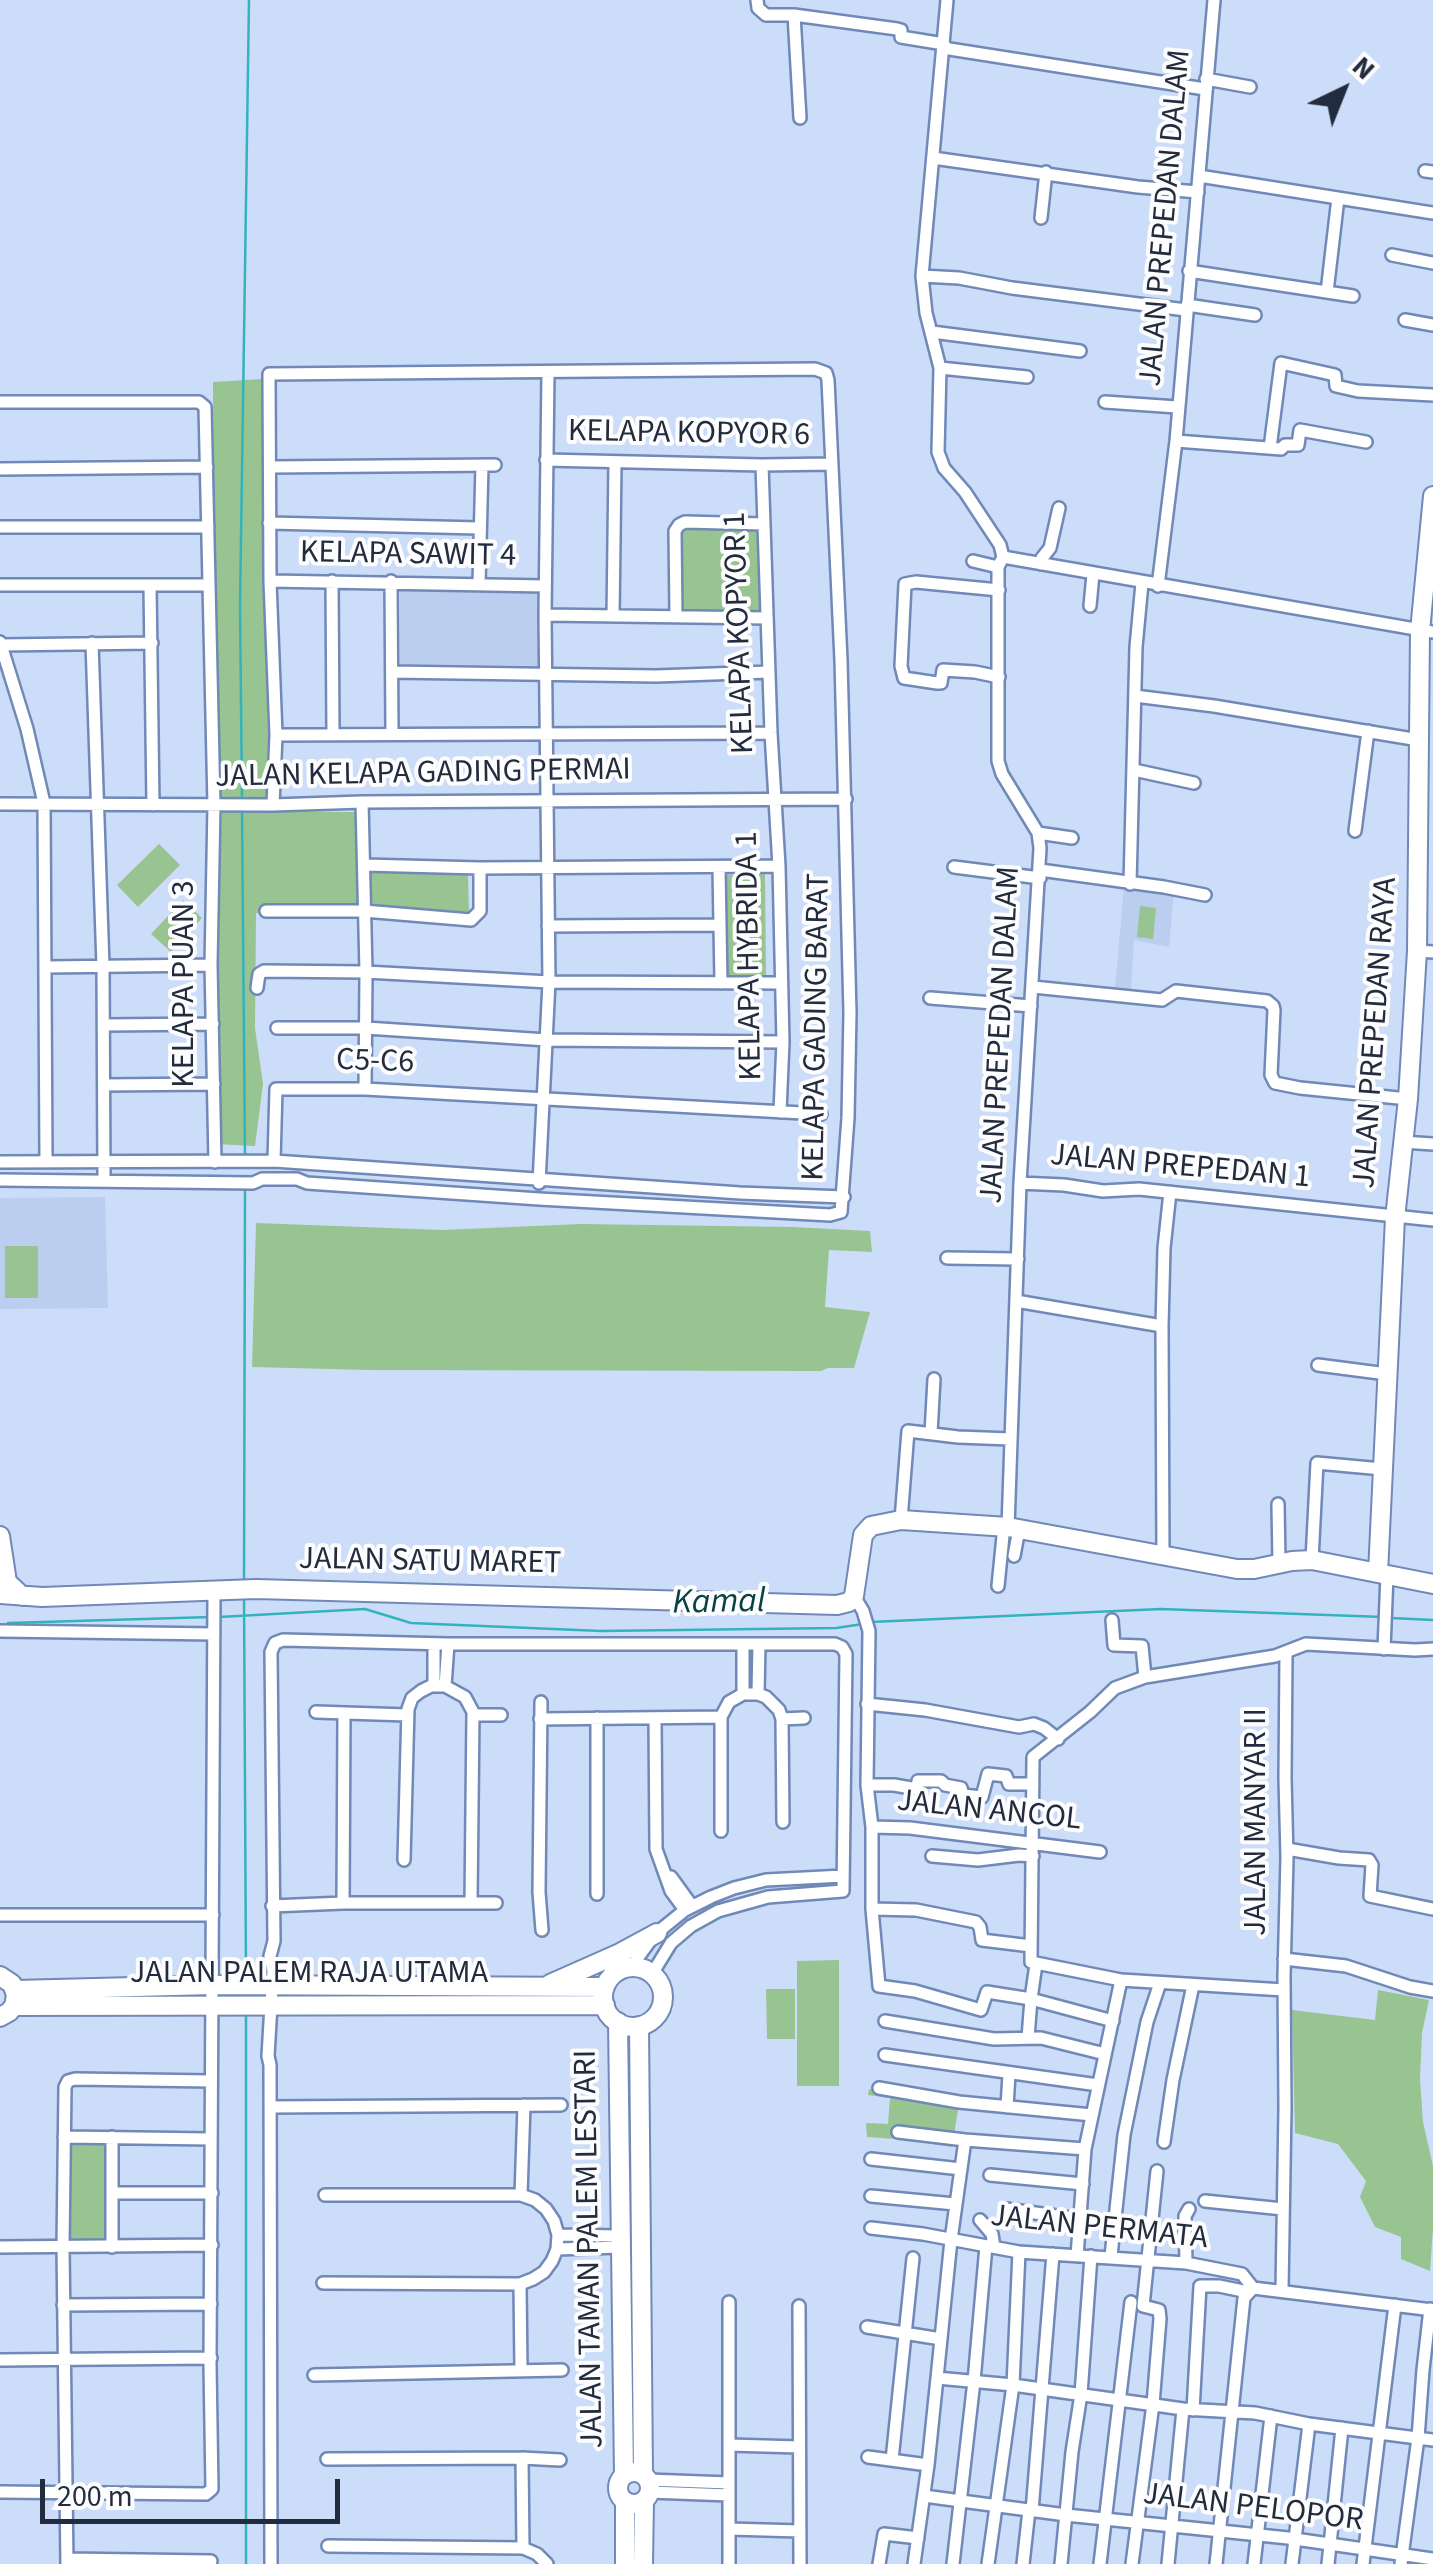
<!DOCTYPE html>
<html>
<head>
<meta charset="utf-8">
<style>
  body { margin:0 }
  #map { position:relative; width:1433px; height:2564px; overflow:hidden; background:#ccddfa; font-family:"Source Sans 3",sans-serif }
  canvas { display:block }
  .north { position:absolute; left:1293px; top:40px; width:100px; height:100px; -webkit-text-stroke:8px #fdfdfd; paint-order:stroke; rotate:43deg; font-size:28px; font-weight:700; line-height:40px; text-align:center; color:#222c3e }
  .north::after { content:''; display:block; margin:auto; width:35px; height:45px; background:#222c3e; clip-path:polygon(50% 0,100% 100%,50% 72%,0 100%) }
  .scale { position:absolute; left:40px; top:2479px; width:300px; height:45px; box-sizing:border-box; border:5px solid #222c3e; border-top:0; padding-left:12px; font-size:30px; line-height:35px; white-space:nowrap; color:#222c3e; -webkit-text-stroke:8px #fdfdfd; paint-order:stroke }
</style>
</head>
<body>
<div id="map">
<canvas width="1433" height="2564"></canvas>
<div class="north">N</div>
<div class="scale">200 m</div>
</div>
<script>
const ctx = document.querySelector('canvas').getContext('2d');
ctx.lineJoin = 'round';
function fill(path, color) { ctx.fillStyle = color; ctx.fill(path, 'evenodd'); }
const toPath = rows => new Path2D(rows.map(r => 'M' + r).join(''));
function stroke(path, color, width, dash) { ctx.strokeStyle = color; ctx.lineWidth = width; ctx.lineCap = dash ? 'butt' : 'round'; ctx.setLineDash(dash || []); ctx.stroke(path); }
function label(font, color, halo, rows, align = 'center') {
  ctx.font = font + ' "Source Sans 3",sans-serif'; ctx.lineWidth = 8; ctx.setLineDash([]); ctx.textBaseline = 'middle'; ctx.strokeStyle = halo; ctx.fillStyle = color; for (const [text, x, y, turn = 0] of rows) {
    ctx.save(); ctx.translate(x, y); ctx.rotate((+turn || 0) * Math.PI / 180); ctx.textAlign = isNaN(turn) ? turn : align; if (halo) ctx.strokeText(text, 0, 0); ctx.fillText(text, 0, 0); ctx.restore();
  }
}
fill(toPath([
  [400,587,541,588,541,666,400,664],
  [1124,886,1174,891,1169,947,1134,940,1131,990,1115,989],
  [105,1197,108,1308,0,1309,0,1198]
]), '#bcceef');
fill(toPath([
  [262,379,268,740,266,798,221,797,214,585,213,382],
  [680,529,758,530,760,612,681,612],
  [222,811,356,812,361,913,256,913,255,1028,263,1084,255,1146,214,1144,213,1026],
  [159,844,180,865,138,907,117,885],
  [370,871,468,875,469,915,373,914],
  [765,874,766,986,726,988,723,875],
  [183,900,202,918,171,952,151,934],
  [1140,906,1156,908,1153,939,1137,937],
  [256,1223,442,1230,581,1224,793,1227,870,1231,872,1252,829,1250,825,1307,870,1312,854,1368,828,1368,821,1371,368,1370,252,1367],
  [5,1246,38,1246,38,1298,5,1298],
  [839,1960,839,2086,797,2086,797,1961],
  [766,1989,795,1989,795,2039,767,2039],
  [1378,1990,1429,2000,1422,2033,1420,2079,1423,2122,1433,2166,1433,2228,1430,2271,1401,2259,1401,2237,1375,2227,1360,2197,1366,2181,1338,2144,1295,2133,1292,2010,1375,2020],
  [869,2089,959,2104,952,2147,909,2140,867,2137,866,2123,888,2124,890,2098,868,2095],
  [104,2142,106,2243,69,2242,68,2143]
]), '#97c491');
stroke(toPath([
  [242,798,240,606,249,0],
  [242,811,245,1158],
  [244,1583,245,1186],
  [244,1596,246,1978],
  [219,1617,365,1609,411,1623,601,1631,836,1628,863,1624],
  [1391,1618,1433,1620],
  [871,1622,1161,1609,1383,1617],
  [8,1623,211,1617],
  [246,2011,246,2564]
]), '#35b3bc', 2.5);
const street = toPath([
  [757,0,758,8,766,15,794,15,897,29,901,30,901,37,944,44],
  [947,0,922,276,926,313,940,368,938,452,944,468,965,492,1000,545,1003,557,998,567,998,761,1002,774,1038,833,1040,848,1020,1183,1008,1527],
  [794,15,800,118],
  [943,48,1205,89],
  [1206,79,1250,87],
  [933,158,1138,187,1198,192],
  [1425,171,1433,172],
  [1199,176,1433,213],
  [1041,218,1046,172],
  [1392,255,1433,263],
  [1189,271,1353,296],
  [922,276,959,278,1012,288,1186,310],
  [1327,292,1338,198],
  [1187,305,1255,315],
  [1405,320,1433,325],
  [932,332,1080,351],
  [940,368,1027,377],
  [0,402,199,402,205,407,214,805,211,965,215,1162],
  [1105,402,1177,407],
  [1176,441,1281,449,1285,445,1298,445,1300,430,1366,442],
  [1270,448,1281,363,1335,375,1336,386,1358,391,1433,395],
  [546,460,762,465,831,464],
  [762,465,771,733,779,866,783,1042,780,1112],
  [270,467,495,465],
  [0,469,207,467],
  [269,523,479,528],
  [0,527,208,527],
  [1003,557,1433,632],
  [973,561,998,567],
  [1041,564,1042,558,1050,548,1059,508],
  [270,581,545,586],
  [332,581,333,735],
  [391,581,392,734],
  [479,584,482,465],
  [0,585,209,585],
  [150,585,153,805],
  [1158,586,1176,441,1214,0],
  [999,590,916,582,905,584,901,666,904,678,937,683,941,683,943,670,975,672,999,677],
  [1090,606,1093,574],
  [545,615,767,618],
  [613,616,615,463],
  [676,616,675,531,679,525,685,522,764,524],
  [0,642,27,729,44,803,46,1162],
  [92,643,103,966,104,1181],
  [1,645,152,643],
  [392,672,656,676,769,672],
  [1135,696,1214,706,1419,740],
  [276,735,771,733],
  [1134,770,1194,783],
  [362,802,366,972,365,1089],
  [0,804,273,805,362,802,846,799],
  [1355,831,1368,731],
  [1038,833,1072,838],
  [364,865,480,868,779,866],
  [954,867,1040,878],
  [719,868,721,983],
  [1040,870,1164,887,1205,895],
  [1130,884,1136,647,1142,583],
  [266,911,364,911,471,920,480,911,480,868],
  [548,926,720,925],
  [1417,951,1433,952],
  [46,967,211,965],
  [1033,987,1162,1000,1176,991,1267,1001,1273,1006,1274,1010,1271,1075,1275,1083,1300,1088,1408,1099],
  [257,988,259,974,264,971,366,972,549,982,781,983],
  [930,998,1031,1006],
  [104,1025,213,1024],
  [277,1028,366,1028,547,1040,783,1042],
  [104,1085,214,1084],
  [1402,1142,1433,1144],
  [274,1161,276,1089,365,1089,821,1114],
  [0,1162,274,1161,740,1193,844,1197],
  [0,1180,253,1183,262,1179,297,1179,307,1183,539,1199,830,1215,841,1212,848,1118,850,1013,841,660,828,380,826,373,815,369,269,374,270,581,276,735,273,805],
  [539,1183,549,982,545,615,548,373],
  [1020,1183,1064,1185,1103,1191,1139,1189,1433,1220],
  [947,1258,1018,1259],
  [1016,1301,1162,1326],
  [1318,1365,1387,1374],
  [931,1433,934,1379],
  [1278,1504,1279,1562],
  [901,1520,908,1431,958,1437,1010,1439],
  [1014,1556,1019,1529],
  [1163,1556,1162,1326,1164,1248,1170,1192],
  [1312,1560,1317,1463,1382,1469],
  [998,1586,1004,1526],
  [854,1596,863,1611,869,1631,867,1785,872,1827,872,1909,879,1986,915,1991,981,2010,987,1992,1031,1999,1028,2038],
  [1112,1620,1114,1645,1142,1646,1145,1677],
  [0,1631,214,1634],
  [1384,1649,1387,1575],
  [434,1686,434,1644],
  [445,1686,448,1644],
  [743,1694,743,1644],
  [758,1694,759,1644],
  [541,1702,539,1892,542,1930],
  [867,1704,925,1710,1019,1727,1034,1724,1044,1728,1058,1739],
  [316,1712,407,1715],
  [473,1715,501,1715],
  [655,1718,656,1849,671,1891,685,1910],
  [540,1719,721,1717],
  [782,1719,804,1718],
  [867,1785,894,1785,917,1789,918,1781,941,1781,945,1785,961,1788,963,1795,982,1797,988,1774,1006,1776,1009,1784,1033,1784],
  [872,1827,910,1828,1100,1852],
  [721,1831,721,1717,729,1702,743,1694,758,1694,766,1697,779,1710,782,1719,783,1822],
  [1287,1849,1339,1858,1369,1860,1372,1865,1370,1896,1433,1909],
  [932,1856,978,1860,1019,1855,1033,1856],
  [404,1860,408,1709,412,1698,421,1691,431,1686,445,1686,465,1697,473,1712,471,1903],
  [671,1877,692,1906],
  [597,1894,597,1718],
  [343,1903,344,1713],
  [272,1906,343,1903,496,1903],
  [872,1909,916,1910,976,1922,980,1927,982,1940,1031,1946],
  [0,1915,213,1915],
  [1284,1959,1346,1966,1410,1987,1433,1991],
  [1036,1964,1031,1999,1113,2021],
  [631,1967,650,1941,664,1927,685,1910,711,1897,734,1888,766,1880,843,1876],
  [1284,1990,1121,1980,1031,1962,1033,1757,1090,1712,1115,1688,1145,1677,1275,1656,1306,1644,1415,1650,1433,1649],
  [885,2021,994,2039,1041,2038,1105,2054],
  [885,2055,1098,2085],
  [879,2088,959,2102,1092,2115],
  [270,2107,561,2105],
  [1007,2107,1009,2074],
  [898,2132,965,2140],
  [64,2137,211,2139],
  [1164,2142,1173,2080,1193,1985],
  [871,2159,961,2169],
  [990,2175,1083,2184],
  [112,2193,212,2193],
  [521,2195,524,2105],
  [871,2196,955,2204],
  [1205,2201,1283,2209],
  [1006,2209,1079,2219],
  [980,2220,992,2234,994,2247],
  [871,2228,923,2234,1019,2252,1186,2263,1242,2274,1253,2288,1433,2310],
  [558,2235,621,2236],
  [0,2247,212,2245],
  [112,2247,112,2137],
  [557,2249,621,2247],
  [1077,2256,1085,2149,1121,1980],
  [1111,2256,1124,2135,1147,2022,1160,1983],
  [1186,2263,1185,2216,1189,2209],
  [323,2283,520,2284,533,2279,544,2272,552,2261,557,2249,558,2235,554,2221,546,2209,535,2200,521,2195,325,2195],
  [520,2284,521,2371],
  [1282,2290,1285,2108,1284,1976,1287,1858,1285,1778,1286,1653],
  [729,2302,729,2564],
  [63,2305,211,2304],
  [799,2306,800,2564],
  [867,2327,941,2339],
  [0,2360,211,2358],
  [314,2375,562,2370],
  [937,2378,951,2240,965,2140,1085,2149],
  [1193,2410,1200,2286,1219,2286,1248,2292],
  [729,2445,799,2447],
  [868,2457,928,2465],
  [522,2458,523,2548],
  [327,2459,522,2458,560,2460],
  [892,2460,913,2258],
  [648,2480,729,2483],
  [0,2492,206,2494,212,2489,210,2364,214,1591],
  [650,2492,729,2495],
  [924,2496,1066,2515,1288,2538,1433,2559],
  [1032,2511,1053,2254],
  [729,2529,800,2531],
  [328,2546,523,2548,537,2554,547,2564],
  [67,2559,211,2561],
  [67,2564,63,2247,65,2087,68,2081,75,2079,211,2081],
  [271,2564,270,2065,268,2056,273,1971,270,1956,274,1941,271,1652,275,1643,283,1640,448,1644,835,1644,842,1647,846,1654,843,1891,768,1897,718,1911,691,1926,671,1943,652,1974],
  [879,2564,884,2534,918,2538],
  [914,2564,928,2465,937,2378,1013,2385,1183,2409,1255,2413,1309,2424,1433,2440],
  [953,2564,974,2381,986,2246],
  [988,2564,1013,2385,1019,2252],
  [1023,2564,1029,2510],
  [1061,2564,1072,2452,1081,2394,1091,2256],
  [1100,2564,1131,2302],
  [1132,2564,1153,2404,1160,2319,1159,2310,1143,2306,1157,2171],
  [1168,2564,1183,2409],
  [1216,2564,1244,2298,1253,2288],
  [1254,2564,1271,2416],
  [1292,2564,1309,2424],
  [1328,2564,1342,2428],
  [1363,2564,1395,2305],
  [1401,2564,1418,2438,1423,2370,1430,2309]
]);
const secondary = toPath([
  [0,1536,7,1582,22,1596],
  [1378,1573,1395,1218,1408,1099,1417,951,1420,631,1433,496],
  [0,1594,42,1597,256,1589,837,1605,849,1602,854,1596,863,1535,871,1526,901,1520,1008,1527,1237,1569,1254,1569,1292,1561,1312,1560,1433,1584],
  '603 1997a30 30 0 1 1 60 0a30 30 0 1 1-60 0Z',
  [0,1976,12,1984,16,1995,14,2006,9,2012,0,2017],
  [550,1984,620,1953,657,1933],
  [15,1990,213,1985,605,1987],
  [14,2006,605,2005],
  [618,2022,624,2475],
  [639,2026,643,2474],
  '618 2488a16 16 0 1 1 32 0a16 16 0 1 1-32 0Z',
  [625,2564,625,2501],
  [643,2564,644,2501]
]);
stroke(street, '#7089b6', 16);
stroke(secondary, '#7089b6', 22);
stroke(street, '#fff', 11);
stroke(secondary, '#fff', 18);
label('32px', '#222c3e', '#fdfdfd', [
  ["JALAN PREPEDAN DALAM",1167,218,-85],
  ["KELAPA KOPYOR 6",689,435,1],
  ["KELAPA SAWIT 4",408,556,1],
  ["KELAPA KOPYOR 1",741,633,-92],
  ["JALAN KELAPA GADING PERMAI",423,775,-1],
  ["KELAPA HYBRIDA 1",751,956,-91],
  ["KELAPA PUAN 3",186,984,-90],
  ["KELAPA GADING BARAT",818,1027,-89],
  ["JALAN PREPEDAN RAYA",1377,1033,-86],
  ["JALAN PREPEDAN DALAM",1002,1035,-87],
  ["C5-C6",375,1063,2],
  ["JALAN PREPEDAN 1",1180,1168,5],
  ["JALAN SATU MARET",430,1563,1],
  ["JALAN ANCOL",989,1812,6],
  ["JALAN MANYAR II",1258,1822,-90],
  ["JALAN PALEM RAJA UTAMA",309,1975],
  ["JALAN PERMATA",1099,2229,6],
  ["JALAN TAMAN PALEM LESTARI",591,2249,-91],
  ["JALAN PELOPOR",1253,2509,7]
]);
label('italic 35px', '#094246', '#fdfdfd', [
  ["Kamal",719,1604,-1]
]);
</script>
</body>
</html>
